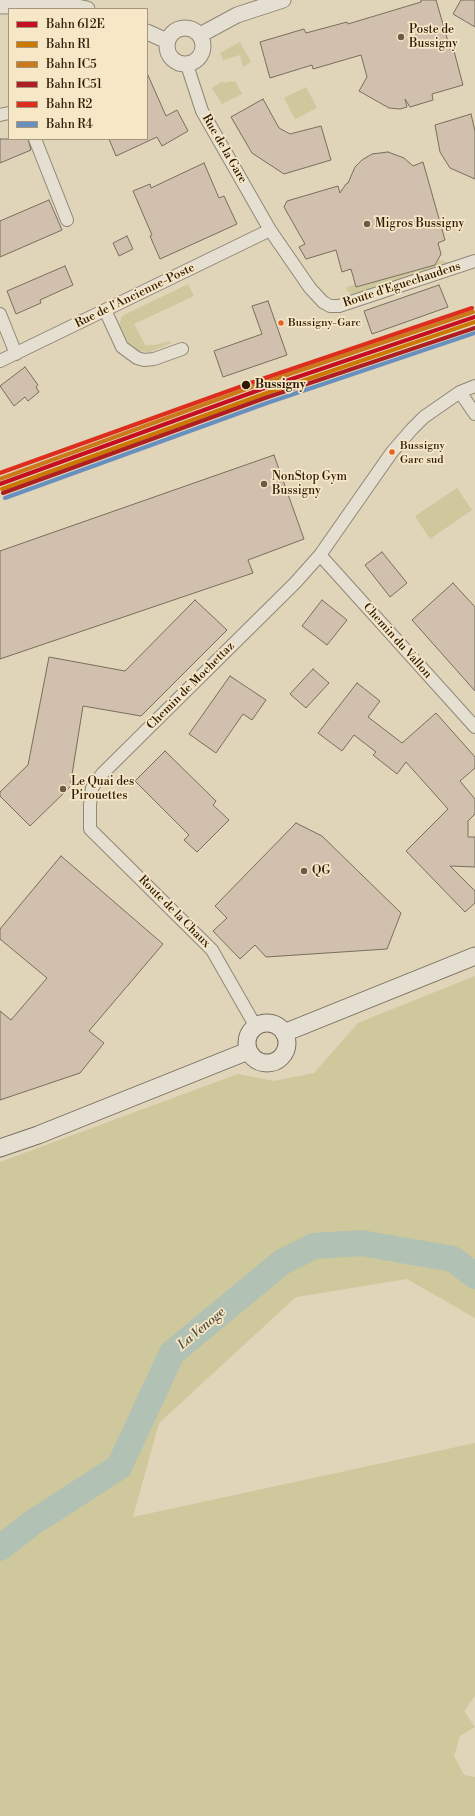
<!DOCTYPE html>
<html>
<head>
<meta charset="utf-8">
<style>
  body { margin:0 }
  #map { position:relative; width:475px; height:1816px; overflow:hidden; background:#e0d4b9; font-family:"Libre Bodoni",serif }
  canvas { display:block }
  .legend { position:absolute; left:8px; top:8px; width:140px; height:132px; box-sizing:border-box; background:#f6e7c6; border:1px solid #a6957a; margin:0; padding:5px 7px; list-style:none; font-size:12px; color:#2e1a07 }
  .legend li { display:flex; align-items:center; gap:8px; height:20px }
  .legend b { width:20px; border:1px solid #a6957a }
</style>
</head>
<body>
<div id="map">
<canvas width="475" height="1816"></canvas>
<ul class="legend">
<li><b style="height:5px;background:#c50e1f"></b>Bahn 612E</li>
<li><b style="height:5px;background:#cc7901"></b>Bahn R1</li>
<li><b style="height:5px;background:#cb7a1b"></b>Bahn IC5</li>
<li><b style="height:5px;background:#ad1f23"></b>Bahn IC51</li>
<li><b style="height:5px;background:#dd2e1d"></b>Bahn R2</li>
<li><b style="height:5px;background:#6790bf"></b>Bahn R4</li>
</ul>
</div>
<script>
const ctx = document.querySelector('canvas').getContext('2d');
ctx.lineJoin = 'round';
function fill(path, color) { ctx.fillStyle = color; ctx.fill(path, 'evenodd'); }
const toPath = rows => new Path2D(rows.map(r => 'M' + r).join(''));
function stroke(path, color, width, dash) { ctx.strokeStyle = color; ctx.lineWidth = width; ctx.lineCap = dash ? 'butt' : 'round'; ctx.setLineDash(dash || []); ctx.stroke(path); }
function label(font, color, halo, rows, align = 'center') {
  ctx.font = font + ' "Libre Bodoni",serif'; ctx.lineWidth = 3.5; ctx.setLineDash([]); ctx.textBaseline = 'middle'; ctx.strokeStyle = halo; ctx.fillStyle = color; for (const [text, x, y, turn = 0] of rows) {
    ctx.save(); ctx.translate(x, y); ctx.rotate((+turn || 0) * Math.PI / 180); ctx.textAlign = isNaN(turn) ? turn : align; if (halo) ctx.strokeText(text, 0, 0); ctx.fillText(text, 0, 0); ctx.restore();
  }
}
fill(toPath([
  [240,42,251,62,243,67,240,55,223,60,220,53],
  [223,81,224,83,235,81,242,94,222,104,212,88],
  [306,87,317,108,295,119,284,98],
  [439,260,449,263,357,294,352,295,347,291,346,287,355,285,358,287,435,265],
  [188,284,194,296,134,324,145,345,154,345,170,341,171,343,150,352,137,351,130,346,119,325,122,316],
  [457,488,472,510,430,539,415,516],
  [475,976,475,1318,407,1279,296,1297,159,1423,133,1517,475,1443,475,1696,464,1711,475,1727,460,1736,454,1756,464,1775,475,1777,475,1816,0,1816,0,1162,238,1074,274,1081,314,1073,358,1023]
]), '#cec89c');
stroke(toPath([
  [0,1548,32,1523,119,1467,172,1353,282,1262,314,1246,361,1243,453,1259,475,1276]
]), '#b1c1b3', 26);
const building = toPath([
  [421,0,436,0,451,52,454,51,463,85,432,94,433,100,410,107,405,99,407,107,400,109,389,108,359,91,367,77,361,55,313,69,312,65,270,78,260,42,304,29,306,33,347,22,348,24,421,2,421,0],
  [461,0,475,0,475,27,453,14,461,0],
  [147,73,166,116,177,110,188,131,162,146,157,137,116,156,109,139,147,139,147,73],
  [263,99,279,128,290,134,321,126,331,160,284,174,252,153,231,117,263,99],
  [471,114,475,131,475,179,450,168,440,152,435,125,471,114],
  [0,139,28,139,31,150,0,163,0,139],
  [388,152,404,158,413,166,423,162,445,240,438,243,441,254,435,265,356,287,351,269,342,272,336,250,306,259,299,247,305,244,284,207,287,201,338,186,340,193,346,184,348,183,355,167,362,160,372,154,388,152],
  [204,163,219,198,224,196,237,224,160,259,150,236,152,235,133,191,150,184,151,188,204,163],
  [49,200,62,230,0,257,0,221,49,200],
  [127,236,133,249,119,256,113,243,127,236],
  [65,266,73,285,40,300,41,303,16,314,7,291,65,266],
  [439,285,448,307,372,334,364,311,439,285],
  [268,301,287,355,223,377,214,351,262,334,252,306,268,301],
  [25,367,38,385,36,387,39,392,28,401,25,397,14,406,0,386,25,367],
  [274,455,304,539,248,560,253,573,0,659,0,551,274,455],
  [382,552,407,583,390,597,365,565,382,552],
  [453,583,475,607,475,691,412,620,453,583],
  [195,600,227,630,141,716,83,706,70,787,30,826,0,796,0,792,28,765,49,657,125,671,195,600],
  [322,600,347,620,327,645,302,626,322,600],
  [313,669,329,683,306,708,290,694,313,669],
  [230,676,266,700,252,720,243,714,216,753,189,734,230,676],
  [357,683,380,701,368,717,402,743,436,713,475,757,475,768,460,781,475,799,475,814,468,821,468,837,475,837,475,867,450,866,475,891,475,903,465,912,406,851,448,809,406,762,397,774,373,755,376,752,354,735,342,751,318,733,357,683],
  [165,751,216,801,213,805,229,820,197,852,184,840,189,835,135,781,165,751],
  [296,823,322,836,401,913,387,949,266,957,255,945,240,959,213,931,227,918,215,906,296,823],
  [61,856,163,944,89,1031,104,1043,80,1073,0,1100,0,1011,11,1020,47,978,0,939,0,929,61,856]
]);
fill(building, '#d1c0ae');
stroke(building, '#776e5e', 1);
const minor = toPath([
  [187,65,202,111,270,230,310,288,323,302,330,306,339,306,475,261],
  [0,115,9,113],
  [35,139,67,220],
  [105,310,122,347,137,358,144,360,154,359,182,349],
  [0,314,16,354],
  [0,361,270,230],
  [460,392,475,414],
  [320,555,475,727],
  [256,1027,212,950,90,829,90,805,92,788,102,774,295,583,320,555,392,452,412,429,424,417,460,392,475,386]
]);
const tertiary = toPath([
  [0,6,49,5,77,7,87,9],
  '167 46a18 18 0 1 1 36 0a18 18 0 1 1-36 0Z',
  [147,32,167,41],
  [200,35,237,15,283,0]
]);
const secondary = toPath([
  '247 1043a20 20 0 1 1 40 0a20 20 0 1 1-40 0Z',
  [284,1033,475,956],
  [0,1148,38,1135,248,1051]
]);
stroke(minor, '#908776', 14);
stroke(tertiary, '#908776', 17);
stroke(secondary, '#776e5e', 19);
stroke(minor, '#e5dfd2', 12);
stroke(tertiary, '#e5dfd2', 15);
stroke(secondary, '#e5dfd2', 17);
stroke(toPath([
  [0,484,262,389,475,317]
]), '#c50e1f', 4);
stroke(toPath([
  [2,489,264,394,475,322]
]), '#cc7901', 4);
stroke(toPath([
  [0,479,260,384,473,312]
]), '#cb7a1b', 4);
stroke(toPath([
  [3,493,265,398,475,328]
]), '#ad1f23', 4);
stroke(toPath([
  [0,473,259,380,472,308]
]), '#dd2e1d', 4);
stroke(toPath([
  [5,498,267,403,475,333]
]), '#6790bf', 4);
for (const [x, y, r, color] of [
  [401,37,4,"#6c5b45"],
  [367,224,4,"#6c5b45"],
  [281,323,3.5,"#e86121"],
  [246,385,5,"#2e1a07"],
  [392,452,3.5,"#e86121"],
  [264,484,4,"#6c5b45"],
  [63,789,4,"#6c5b45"],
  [304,871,4,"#6c5b45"]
]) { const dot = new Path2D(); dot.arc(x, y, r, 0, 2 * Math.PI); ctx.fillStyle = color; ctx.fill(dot); stroke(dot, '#f6e7c6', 1.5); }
label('11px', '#2e1a07', '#f6e7c6', [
  ["Bussigny-Gare",288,323],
  ["Bussigny",400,446],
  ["Gare sud",400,460]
], 'left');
label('12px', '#2e1a07', '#f6e7c6', [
  ["Poste de",409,30],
  ["Bussigny",409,44],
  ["Migros Bussigny",375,224],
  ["NonStop Gym",272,477],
  ["Bussigny",272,491],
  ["Le Quai des",71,782],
  ["Pirouettes",71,796],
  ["QG",312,871]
], 'left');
label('12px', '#2e1a07', '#f6e7c6', [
  ["Rue de la Gare",224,149,60],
  ["Route d'Eguechaudens",402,285,-18],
  ["Rue de l'Ancienne-Poste",135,296,-26],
  ["Chemin du Vallon",397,641,48],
  ["Chemin de Mochettaz",191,686,-45],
  ["Route de la Chaux",174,912,45]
]);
label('bold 12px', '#2e1a07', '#f6e7c6', [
  ["Bussigny",255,385]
], 'left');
label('italic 13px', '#4f4a3a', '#f6e7c6', [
  ["La Venoge",202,1329,-40]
]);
</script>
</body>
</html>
